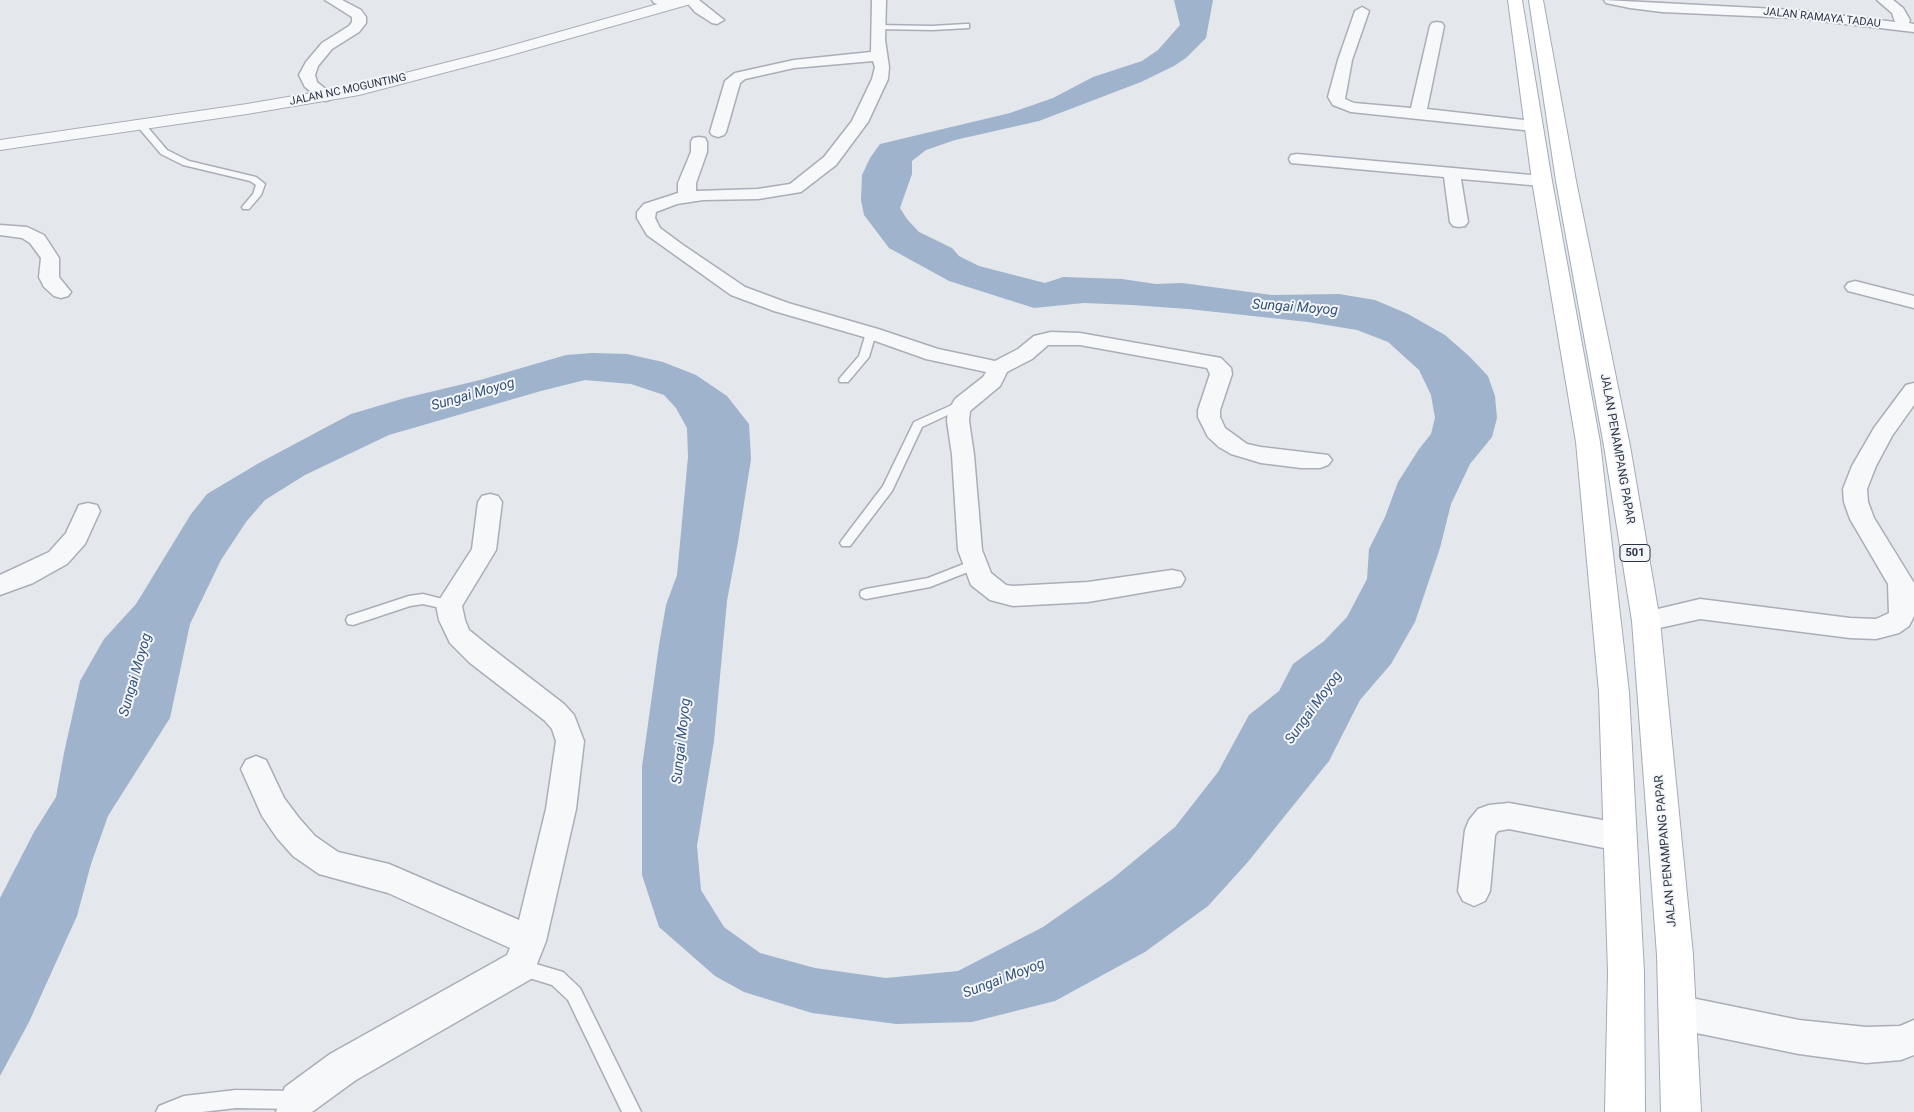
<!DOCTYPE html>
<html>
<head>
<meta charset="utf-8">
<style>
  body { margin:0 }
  canvas { display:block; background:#e4e7ec }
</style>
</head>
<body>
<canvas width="1914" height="1112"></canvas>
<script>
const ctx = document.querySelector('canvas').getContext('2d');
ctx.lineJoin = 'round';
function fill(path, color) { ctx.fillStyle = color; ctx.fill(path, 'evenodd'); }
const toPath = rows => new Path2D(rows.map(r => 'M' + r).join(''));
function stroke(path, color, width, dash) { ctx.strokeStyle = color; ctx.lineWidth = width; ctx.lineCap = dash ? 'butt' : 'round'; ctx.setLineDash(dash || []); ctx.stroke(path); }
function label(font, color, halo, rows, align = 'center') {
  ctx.font = font + ' Roboto,sans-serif'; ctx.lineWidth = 4; ctx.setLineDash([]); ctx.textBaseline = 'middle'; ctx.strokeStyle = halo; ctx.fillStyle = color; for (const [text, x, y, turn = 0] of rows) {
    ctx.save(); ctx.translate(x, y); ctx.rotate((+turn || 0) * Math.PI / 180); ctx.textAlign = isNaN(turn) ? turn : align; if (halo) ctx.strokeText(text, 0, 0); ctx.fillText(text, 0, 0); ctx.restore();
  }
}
fill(toPath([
  [1174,0,1213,0,1206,38,1186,58,1174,66,1141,82,1039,121,955,140,926,150,912,161,912,174,900,208,907,219,919,232,952,248,959,256,979,266,1045,283,1063,277,1122,279,1156,284,1182,283,1272,295,1339,294,1375,300,1408,314,1445,335,1470,357,1488,376,1495,396,1497,418,1492,437,1470,464,1451,504,1440,548,1415,622,1391,664,1360,700,1329,761,1247,863,1208,906,1145,952,1055,1001,972,1022,896,1024,812,1013,744,992,715,976,659,927,642,875,642,767,659,645,666,605,677,575,688,457,687,428,676,408,664,395,631,384,585,380,541,391,389,435,305,475,265,500,246,522,221,560,190,624,170,718,108,816,91,864,77,916,29,1022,0,1076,0,898,34,832,56,797,64,753,80,681,104,639,136,604,191,514,207,494,259,463,351,414,405,398,480,380,566,355,592,353,627,354,663,362,696,375,727,396,749,424,751,459,738,542,727,601,714,741,697,846,701,890,724,927,760,953,815,968,886,978,958,971,1043,927,1112,879,1175,827,1218,772,1249,715,1279,691,1293,664,1324,641,1347,617,1367,579,1369,549,1385,517,1398,482,1419,449,1431,434,1435,418,1431,395,1419,370,1388,342,1357,330,1308,322,1188,309,1132,305,1084,303,1034,308,949,281,889,248,864,215,861,200,862,175,870,158,880,144,1010,113,1053,98,1093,77,1142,61,1158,50,1180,25]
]), '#9fb4cc');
const service = toPath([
  [966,24,969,24,969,28,932,30,878,29,874,27,878,25,932,26,966,24],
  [138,123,144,123,167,150,189,161,256,177,265,184,261,195,249,209,243,209,242,207,253,194,256,185,250,181,183,165,161,154,138,127,138,123],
  [871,330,876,333,869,357,848,382,840,382,839,380,840,378,859,356,866,333,871,330],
  [963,400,968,404,967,406,922,427,892,491,850,546,842,546,840,543,842,540,883,486,914,422,963,400],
  [974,560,978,562,980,565,978,568,930,587,866,599,861,597,860,594,861,591,866,589,928,578,974,560],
  [423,594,454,602,456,605,454,608,449,610,423,604,410,606,353,625,348,624,346,620,348,616,409,596,423,594],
  [519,959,563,972,580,988,641,1112,622,1112,568,1000,552,985,513,973,511,967,513,961,519,959],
  [236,1090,296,1091,302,1094,305,1100,302,1106,296,1109,236,1108,202,1112,156,1112,159,1106,184,1096,236,1090]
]);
const minor = toPath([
  [325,0,342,0,361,10,366,17,366,23,359,32,332,49,318,66,315,75,317,82,334,96,332,99,326,101,320,99,305,87,299,75,306,62,322,43,349,26,352,22,352,17,325,0],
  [652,0,673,0,679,4,672,8,654,3,652,0],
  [685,0,699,0,724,20,717,24,712,23,695,12,685,0],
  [872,0,886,0,885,40,889,67,888,79,868,122,836,165,801,192,758,199,703,200,677,204,656,212,655,218,660,228,683,245,745,287,788,303,878,329,938,349,995,361,1018,349,1034,336,1051,332,1080,333,1221,358,1231,368,1232,374,1220,410,1220,417,1225,428,1247,444,1261,447,1328,455,1332,460,1328,465,1320,468,1301,468,1261,463,1231,454,1219,447,1208,437,1198,417,1198,410,1210,374,1207,368,1080,345,1048,345,1032,359,1007,372,1000,386,970,411,969,421,974,455,982,550,991,573,1006,585,1013,586,1088,582,1172,570,1181,572,1185,579,1181,586,1088,602,1013,606,990,600,971,585,958,550,952,455,947,421,948,411,955,399,983,377,986,372,926,359,864,337,774,311,731,295,647,235,637,218,637,212,644,204,678,193,678,183,691,152,691,142,693,138,699,137,705,138,707,142,707,152,696,183,696,191,758,189,790,184,824,157,852,121,872,79,875,67,873,61,794,68,745,79,740,83,726,132,724,135,718,137,712,135,710,132,725,81,735,73,794,60,871,52,872,0],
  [1604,0,1795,10,1895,22,1892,13,1877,0,1893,0,1903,8,1910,20,1909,23,1914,24,1914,32,1795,18,1662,12,1630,8,1606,3,1604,0],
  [1362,7,1369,11,1352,60,1345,99,1354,103,1411,108,1430,26,1432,23,1437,22,1442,23,1444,26,1427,109,1533,121,1539,123,1541,126,1539,129,1533,131,1351,112,1333,105,1328,97,1338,60,1355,11,1362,7],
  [1297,154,1542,176,1548,177,1551,181,1548,185,1542,186,1461,179,1468,222,1465,226,1459,227,1453,226,1450,222,1444,177,1291,163,1289,159,1291,155,1297,154],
  [0,225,27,227,44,235,59,258,59,277,71,292,68,296,61,298,54,296,44,287,39,277,41,258,30,243,22,238,0,235,0,225],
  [1855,281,1914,296,1914,308,1848,291,1845,287,1848,283,1855,281],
  [1914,383,1914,405,1892,436,1876,466,1867,489,1868,502,1874,518,1914,583,1914,616,1909,626,1899,633,1876,639,1850,638,1700,619,1646,631,1637,628,1633,621,1637,614,1700,599,1850,618,1876,619,1889,613,1888,584,1850,519,1844,502,1843,489,1852,466,1874,428,1906,385,1914,383],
  [490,494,498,496,502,502,496,550,462,606,465,620,469,630,490,647,564,704,574,715,584,741,576,809,546,941,531,979,356,1080,312,1112,276,1112,285,1087,330,1054,507,955,510,948,388,893,319,874,293,856,277,838,262,816,241,769,246,760,256,756,266,760,284,798,299,818,315,836,338,852,389,864,519,920,546,809,556,741,552,729,544,720,470,663,450,643,439,620,436,605,472,549,478,502,482,496,490,494],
  [88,503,97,505,100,511,85,544,67,564,33,583,0,595,0,575,49,552,66,533,79,505,88,503],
  [1509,803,1619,823,1630,827,1634,837,1630,847,1619,851,1509,829,1498,831,1495,835,1490,891,1485,901,1474,906,1463,901,1458,891,1465,830,1469,820,1478,809,1489,805,1509,803],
  [1677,995,1799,1020,1866,1027,1900,1026,1914,1020,1914,1055,1901,1060,1866,1063,1799,1054,1677,1029,1665,1024,1660,1012,1665,1000,1677,995]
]);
const tertiary = toPath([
  [672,0,696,0,694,3,504,57,359,95,247,114,0,150,0,140,247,104,358,85,492,51,672,0]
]);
const primary = toPath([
  [1508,0,1522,0,1552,181,1600,442,1629,692,1644,972,1645,1112,1605,1112,1608,972,1599,692,1576,442,1532,181,1508,0],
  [1529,0,1543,0,1576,181,1630,446,1660,621,1693,955,1701,1112,1661,1112,1657,955,1632,621,1604,446,1556,181,1529,0]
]);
stroke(service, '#a9aeb7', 3);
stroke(minor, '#a9aeb7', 3);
stroke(tertiary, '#a9aeb7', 2);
stroke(primary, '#a3abb8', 2);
fill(service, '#f7f8fa');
fill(minor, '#f7f8fa');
fill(tertiary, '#f7f8fa');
fill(primary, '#fff');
label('11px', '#2b3445', '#f4f6f9', [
  ["JALAN RAMAYA TADAU",1822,18,6],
  ["JALAN NC MOGUNTING",348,90,-12]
]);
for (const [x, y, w] of [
  [1635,553,30]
]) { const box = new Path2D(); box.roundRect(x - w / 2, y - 8.5, w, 17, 4); ctx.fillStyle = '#f4f6f9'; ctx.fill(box); stroke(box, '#2b3445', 1); }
label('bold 11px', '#2b3445', null, [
  ["501",1635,553]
]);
label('12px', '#2b3445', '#f4f6f9', [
  ["JALAN PENAMPANG PAPAR",1617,449,80],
  ["JALAN PENAMPANG PAPAR",1666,851,-95]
]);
label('italic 14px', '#34527a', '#f4f6f9', [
  ["Sungai Moyog",1295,308,4],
  ["Sungai Moyog",473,395,-16],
  ["Sungai Moyog",136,675,-74],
  ["Sungai Moyog",1314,708,-54],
  ["Sungai Moyog",682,741,-84],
  ["Sungai Moyog",1004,979,-21]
]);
</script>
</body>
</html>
